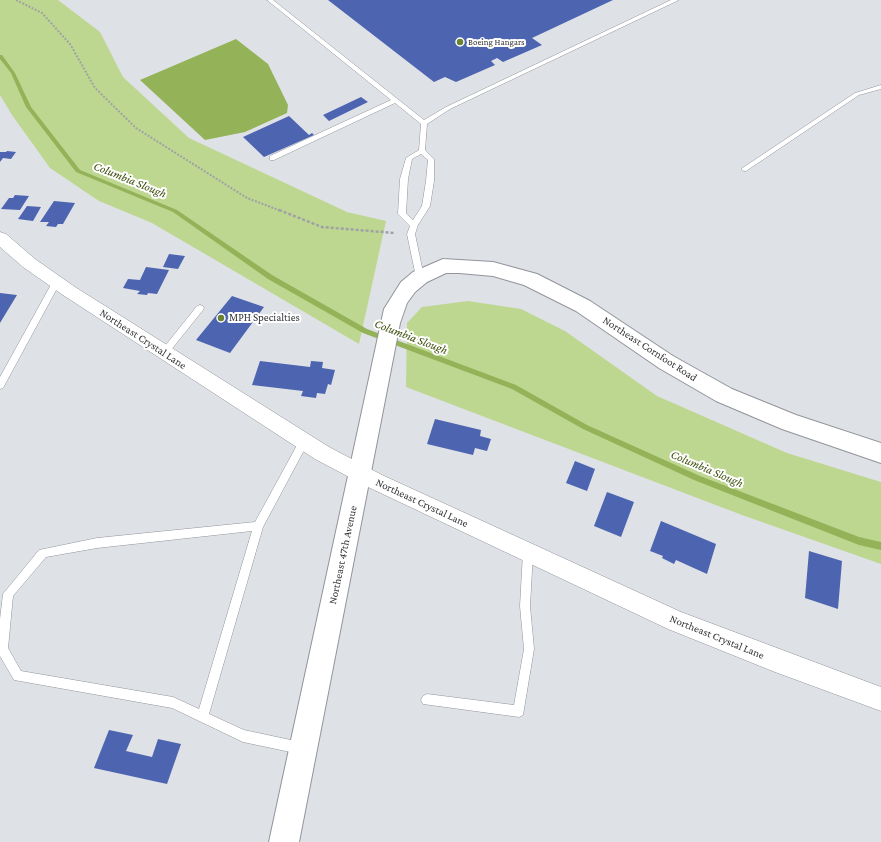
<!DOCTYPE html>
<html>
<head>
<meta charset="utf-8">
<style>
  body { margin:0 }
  canvas { display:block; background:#dee1e6 }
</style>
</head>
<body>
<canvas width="881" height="842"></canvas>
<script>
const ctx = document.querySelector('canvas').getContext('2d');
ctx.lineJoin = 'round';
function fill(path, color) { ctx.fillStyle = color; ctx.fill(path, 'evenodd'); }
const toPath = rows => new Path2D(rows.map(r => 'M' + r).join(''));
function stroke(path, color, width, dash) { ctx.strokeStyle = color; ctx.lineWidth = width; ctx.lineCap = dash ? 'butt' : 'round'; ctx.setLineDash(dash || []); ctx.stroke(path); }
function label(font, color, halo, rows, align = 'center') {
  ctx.font = font + ' "Crimson Pro",serif'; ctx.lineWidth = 4; ctx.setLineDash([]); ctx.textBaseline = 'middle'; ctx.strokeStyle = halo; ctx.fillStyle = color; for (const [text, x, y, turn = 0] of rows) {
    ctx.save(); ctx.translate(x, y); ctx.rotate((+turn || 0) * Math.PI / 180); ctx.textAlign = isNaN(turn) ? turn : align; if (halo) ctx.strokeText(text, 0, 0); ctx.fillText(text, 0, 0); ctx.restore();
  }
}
fill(toPath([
  [0,0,58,0,100,32,123,77,189,138,347,212,386,221,359,344,152,223,99,201,50,168,12,115,0,95],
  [468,301,521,309,565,331,657,396,787,453,881,482,881,564,742,515,406,387,407,323,422,307]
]), '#bed790');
fill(toPath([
  [236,39,268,64,288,105,287,113,245,132,205,140,140,80]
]), '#94b258');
fill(toPath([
  [0,55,2,55,15,73,31,107,80,170,177,210,272,275,367,329,516,385,587,425,700,476,859,537,881,542,881,550,859,545,694,480,583,429,512,389,363,333,268,279,173,212,76,172,26,107,11,73,0,59,0,55]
]), '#94b258');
fill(toPath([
  [328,0,613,0,532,38,542,45,503,62,497,58,491,61,495,65,456,82,445,77,434,82],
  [361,97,368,102,329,121,323,115],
  [289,116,309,135,312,133,314,135,264,157,243,137],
  [7,151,16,152,11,159,3,158,0,162,0,152,6,152],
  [15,195,29,196,20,210,1,209,9,198,13,198],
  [54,201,75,203,63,224,58,224,56,227,46,226,49,222,40,222],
  [27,206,41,207,33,221,18,219],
  [169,254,185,256,178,269,163,267],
  [146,267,169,270,157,294,148,293,147,295,137,294,140,291,123,288,128,279,140,280],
  [0,293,17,295,0,323],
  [232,296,264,307,230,353,196,340],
  [260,361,310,367,311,361,323,362,322,368,335,370,331,385,328,384,325,394,317,393,316,398,301,396,303,391,252,385],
  [435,419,481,430,480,436,491,439,487,451,475,448,473,455,427,444],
  [575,461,595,469,587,491,566,483],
  [607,492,634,502,621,537,594,526],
  [661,521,716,544,707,574,676,560,674,564,662,558,663,556,650,551],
  [809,551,842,561,838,609,805,598],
  [109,730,133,735,126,751,152,757,158,739,181,744,167,784,94,768]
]), '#4d64b0');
const service = toPath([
  [267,0,273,0,424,120,446,107,671,0,679,0,450,109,427,124,425,150,434,159,434,181,430,206,418,225,415,234,424,277,420,280,416,277,407,234,410,226,398,214,400,179,406,158,419,150,421,124,395,103,274,160,270,160,270,156,391,100,267,0],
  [421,154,428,160,426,181,422,206,413,220,406,213,408,179,412,159,421,154],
  [881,85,881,89,859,95,746,171,744,171,741,169,855,93,881,85],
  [56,280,60,283,3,388,0,389,0,377,53,281,56,280],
  [200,305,203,306,204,308,203,310,167,355,161,355,160,353,161,351,197,306,200,305],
  [304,437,307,438,309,441,263,527,209,714,244,730,300,742,304,744,306,748,304,752,300,754,243,742,172,708,14,680,0,656,0,619,3,594,39,550,97,538,255,522,301,438,304,437],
  [252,531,199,709,173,697,21,671,8,648,13,596,46,557,97,548,252,531],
  [528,548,532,550,533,553,530,606,534,649,523,715,519,717,423,704,421,700,423,696,427,694,514,705,524,649,520,606,523,553,524,550,528,548]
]);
const minor = toPath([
  [0,232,6,234,35,259,75,287,329,447,382,475,681,612,881,687,881,711,775,672,668,629,368,487,315,459,63,295,23,267,0,247,0,232]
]);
const tertiary = toPath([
  [443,259,493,262,537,274,590,301,673,356,732,389,796,415,881,443,881,463,782,429,716,401,659,368,576,311,524,285,493,276,459,273,446,273,427,282,415,292,407,303,400,323,299,842,269,842,384,309,401,282,413,272,443,259]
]);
stroke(service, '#92949a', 1);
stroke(minor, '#92949a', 1);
stroke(tertiary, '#92949a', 2);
stroke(toPath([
  [16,0,42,13,70,44,95,88,136,128,247,198,281,211]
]), '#9fa2a5', 2, [2, 1.5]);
stroke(toPath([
  [279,210,322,227,395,233]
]), '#9fa2a5', 2.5, [3, 2]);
fill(service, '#fff');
fill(minor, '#fff');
fill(tertiary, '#fff');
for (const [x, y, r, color] of [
  [460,42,4,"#6a8235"],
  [221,318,4,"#6a8235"]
]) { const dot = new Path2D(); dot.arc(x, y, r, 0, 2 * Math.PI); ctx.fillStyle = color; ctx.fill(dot); stroke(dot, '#fff', 1.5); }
label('9px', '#333436', '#fff', [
  ["Boeing Hangars",468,42]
], 'left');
label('11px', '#333436', '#fff', [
  ["MPH Specialties",229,318]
], 'left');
label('11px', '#333436', '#fff', [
  ["Northeast Crystal Lane",143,339,33],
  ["Northeast Cornfoot Road",650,349,33],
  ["Northeast Crystal Lane",422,503,25],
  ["Northeast 47th Avenue",343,555,-78],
  ["Northeast Crystal Lane",717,637,22]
]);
label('italic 12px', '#3b4d09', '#fff', [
  ["Columbia Slough",130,180,22],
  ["Columbia Slough",411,337,21],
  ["Columbia Slough",707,469,23]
]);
</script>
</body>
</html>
